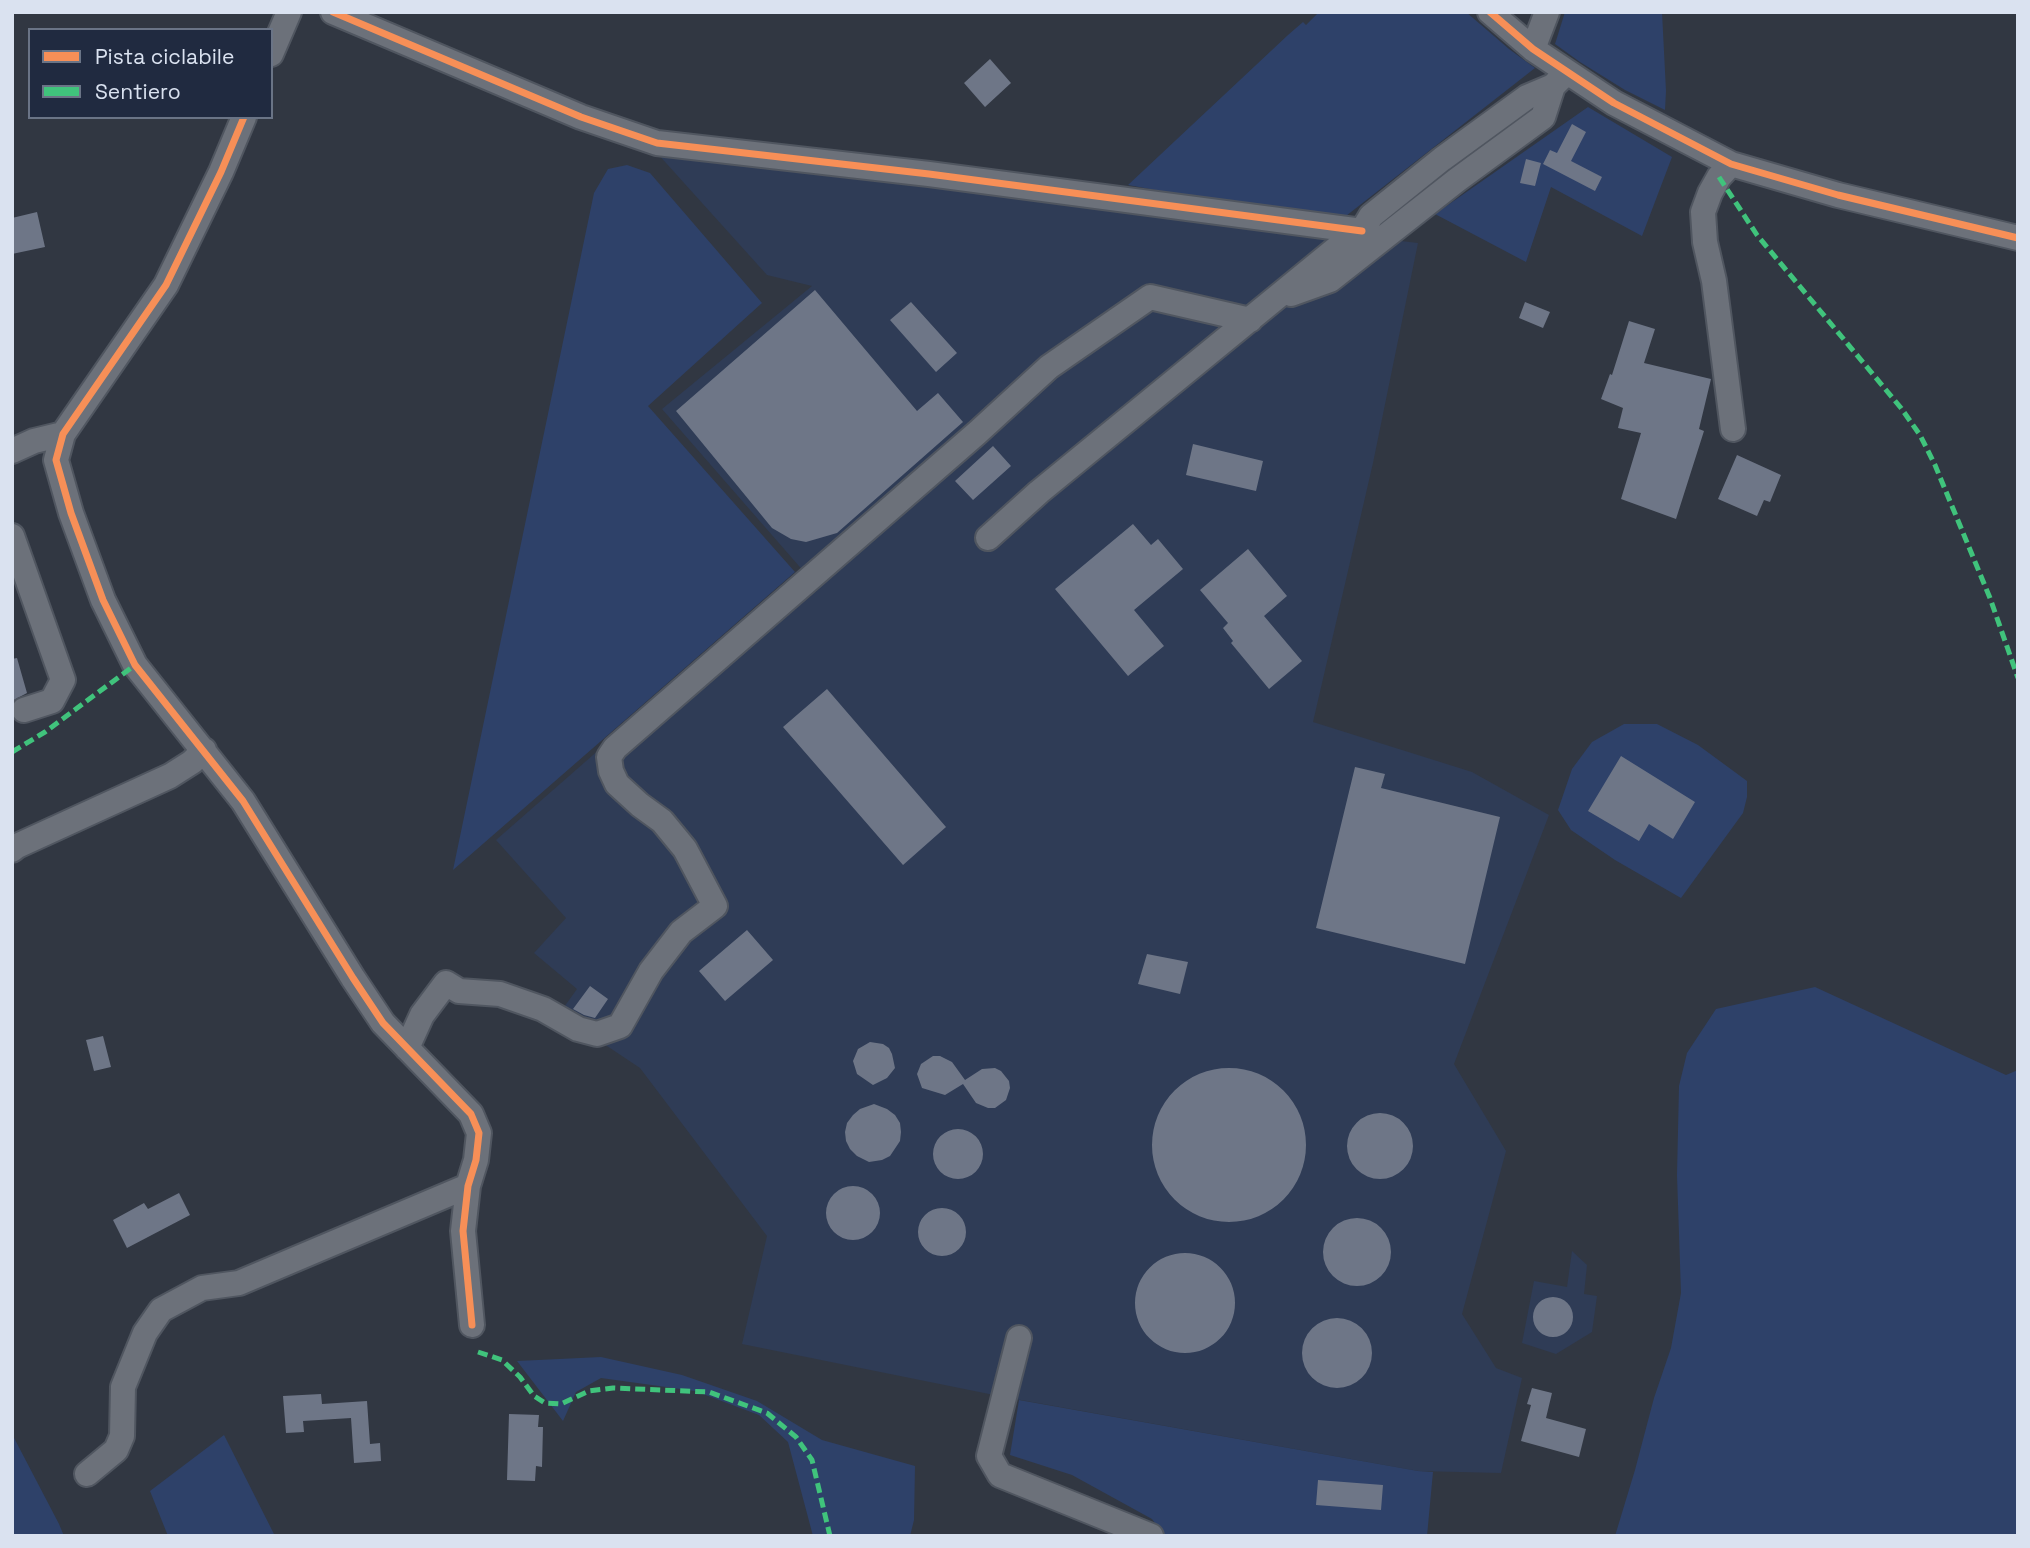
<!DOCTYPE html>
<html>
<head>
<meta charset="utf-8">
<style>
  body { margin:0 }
  #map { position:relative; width:2030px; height:1548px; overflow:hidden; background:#313742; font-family:"Space Grotesk",sans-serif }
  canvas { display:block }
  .frame { position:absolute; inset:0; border:14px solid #dae2f0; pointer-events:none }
  .legend { position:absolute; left:28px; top:28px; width:245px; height:91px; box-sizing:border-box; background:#202a40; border:2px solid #6a7486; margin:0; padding:9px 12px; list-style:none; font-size:21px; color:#dae2f0 }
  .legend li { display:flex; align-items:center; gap:14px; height:35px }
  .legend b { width:35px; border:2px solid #6a7486 }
</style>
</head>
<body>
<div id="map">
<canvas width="2030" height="1548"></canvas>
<div class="frame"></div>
<ul class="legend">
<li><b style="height:9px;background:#f78f57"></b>Pista ciclabile</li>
<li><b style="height:9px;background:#40c37c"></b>Sentiero</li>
</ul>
</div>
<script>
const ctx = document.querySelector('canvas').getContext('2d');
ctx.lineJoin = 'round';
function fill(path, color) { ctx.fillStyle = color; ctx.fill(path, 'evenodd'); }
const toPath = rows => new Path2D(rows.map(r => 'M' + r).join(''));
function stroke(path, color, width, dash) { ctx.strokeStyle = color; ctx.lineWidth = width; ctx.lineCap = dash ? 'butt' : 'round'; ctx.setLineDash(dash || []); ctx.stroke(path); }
fill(toPath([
  [657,153,1418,243,1373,463,1313,722,1472,772,1549,815,1454,1064,1506,1151,1462,1314,1496,1368,1522,1378,1501,1473,1418,1471,1004,1397,742,1344,767,1236,640,1068,604,1044,554,1021,577,989,534,953,566,918,496,840,609,741,621,755,819,589,662,409,812,286,767,275],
  [1572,1251,1587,1265,1584,1294,1597,1296,1592,1332,1556,1354,1522,1343,1534,1281,1567,1287]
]), '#2f3c56');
fill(toPath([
  [1319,12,1466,12,1509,49,1535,68,1337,223,1128,185,1288,35,1303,22,1306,25],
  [1565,12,1662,12,1666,91,1665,110,1625,90,1580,62,1555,44],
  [1588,107,1672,157,1642,236,1551,187,1526,262,1435,214],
  [627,165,650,173,762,303,648,406,795,572,453,870,594,193,608,169],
  [1624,724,1657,724,1698,745,1747,781,1747,797,1743,813,1681,898,1615,860,1571,830,1558,810,1572,769,1592,742],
  [1815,987,2006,1075,2018,1070,2018,1536,1615,1536,1635,1470,1654,1398,1671,1348,1681,1293,1677,1175,1679,1086,1687,1053,1716,1009],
  [601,1357,682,1375,757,1401,822,1440,915,1466,914,1520,910,1536,813,1536,788,1442,759,1415,695,1391,601,1378,576,1392,563,1421,517,1361],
  [1019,1400,1418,1471,1433,1472,1427,1536,1164,1536,1152,1519,1072,1475,1010,1455],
  [12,1434,59,1524,64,1536,12,1536],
  [224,1435,275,1536,168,1536,150,1491]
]), '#2e4169');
fill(toPath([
  [990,59,1011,83,985,107,964,83],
  [1572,124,1586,132,1571,161,1602,177,1595,191,1543,164,1550,150,1557,153],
  [1526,159,1541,163,1535,186,1520,183],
  [37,212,45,247,12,254,12,218],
  [815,290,917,411,938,393,963,422,837,533,806,542,791,539,772,528,676,411],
  [911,302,957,353,936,372,890,320],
  [1525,302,1550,312,1543,328,1519,318],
  [1629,321,1655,329,1644,363,1711,379,1699,429,1704,431,1676,519,1621,499,1641,433,1618,428,1623,408,1601,399,1610,374,1612,375],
  [1193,444,1263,461,1256,491,1186,475],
  [993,446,1011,466,973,500,955,481],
  [1737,455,1781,475,1770,502,1764,500,1757,516,1718,499],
  [1133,524,1151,545,1158,539,1183,569,1134,610,1164,646,1128,676,1055,589],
  [1248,549,1287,596,1264,616,1302,661,1269,689,1231,643,1233,641,1223,628,1228,623,1200,590],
  [17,658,27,693,12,701,12,659],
  [827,689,946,827,903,865,783,727],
  [1621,756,1695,802,1673,839,1649,824,1639,841,1588,811],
  [1355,767,1385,774,1381,788,1500,817,1465,964,1316,928],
  [747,930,773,960,725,1001,699,971],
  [1147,954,1188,962,1180,994,1138,984],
  [590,986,608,999,595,1018,584,1015,573,1009],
  [103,1036,111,1067,94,1071,86,1040],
  [870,1042,883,1044,889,1048,892,1054,895,1068,887,1078,873,1085,857,1074,853,1061,858,1049],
  [933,1056,940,1056,952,1062,965,1080,982,1069,995,1068,1001,1071,1009,1081,1010,1088,1006,1100,995,1108,988,1108,976,1103,963,1084,945,1095,922,1088,917,1074,921,1064],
  '1152 1145a77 77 0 1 1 154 0a77 77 0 1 1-154 0Z',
  [874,1104,887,1109,895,1115,900,1123,901,1132,900,1141,890,1156,882,1160,869,1162,857,1156,850,1149,846,1141,845,1132,847,1123,853,1115,860,1109],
  '1347 1146a33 33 0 1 1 66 0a33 33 0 1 1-66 0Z',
  '933 1154a25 25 0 1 1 50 0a25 25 0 1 1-50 0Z',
  '826 1213a27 27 0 1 1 54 0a27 27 0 1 1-54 0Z',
  [179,1193,190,1215,127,1248,113,1220,144,1203,148,1209],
  '918 1232a24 24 0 1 1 48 0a24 24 0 1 1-48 0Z',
  '1323 1252a34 34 0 1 1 68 0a34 34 0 1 1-68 0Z',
  '1135 1303a50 50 0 1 1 100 0a50 50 0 1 1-100 0Z',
  '1533 1317a20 20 0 1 1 40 0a20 20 0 1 1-40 0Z',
  '1302 1353a35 35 0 1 1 70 0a35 35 0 1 1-70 0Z',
  [1532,1388,1552,1393,1546,1418,1586,1429,1579,1457,1521,1441,1531,1405,1527,1404],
  [321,1394,322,1404,367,1401,370,1444,380,1443,381,1461,354,1463,351,1418,303,1421,304,1432,286,1433,283,1396],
  [509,1414,539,1415,538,1427,543,1427,542,1467,536,1466,535,1481,507,1480],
  [1318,1480,1383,1485,1381,1510,1316,1505]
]), '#6e7687');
const minor = toPath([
  [333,12,581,117,657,143,929,174,1362,231],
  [1490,12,1533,49,1614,103,1731,164,1838,195,2018,238],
  [1533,49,1547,12],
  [271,54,289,12],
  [244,117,221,172,166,285,63,434,56,460,71,513,103,600,135,665,243,801,353,978,383,1023,471,1114,479,1133,476,1160,468,1186,463,1231,472,1325],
  [1731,164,1719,177,1710,193,1703,212,1705,242,1714,281,1733,429],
  [1291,294,1330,280,1457,180,1543,117,1553,86],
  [12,451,34,441,63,434],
  [12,536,63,680,52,701,24,710],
  [988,538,1039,492,1337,248,1362,231,1371,216,1442,159,1527,97,1553,86,1567,72],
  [12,850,17,846,170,776,192,762,204,750],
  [407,1048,422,1015,446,983,459,991,500,994,543,1009,578,1029,597,1034,620,1026,651,971,681,932,715,906,685,849,662,821,640,805,617,784,611,771,609,757,615,748,977,433,1049,367,1150,297,1250,320],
  [1019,1338,989,1456,1000,1475,1151,1536],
  [87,1474,116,1450,122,1436,123,1387,145,1333,161,1310,202,1288,239,1283,468,1186]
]);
stroke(minor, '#505660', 28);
stroke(minor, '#6c717a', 24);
stroke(toPath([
  [1719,177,1757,235,1901,408,1920,435,1935,465,1990,598,2018,678],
  [12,752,45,732,135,665],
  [478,1352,502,1360,520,1377,534,1396,545,1403,561,1404,589,1391,613,1388,709,1392,767,1413,796,1437,812,1460,830,1536]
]), '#40c37c', 5, [10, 5]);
stroke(toPath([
  [333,12,581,117,657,143,929,174,1362,231],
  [1490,12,1533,49,1614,103,1731,164,1838,195,2018,238],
  [244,117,221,172,166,285,63,434,56,460,71,513,103,600,135,665,243,801,353,978,383,1023,471,1114,479,1133,476,1160,468,1186,463,1231,472,1325]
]), '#f78f57', 7);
</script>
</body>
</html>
